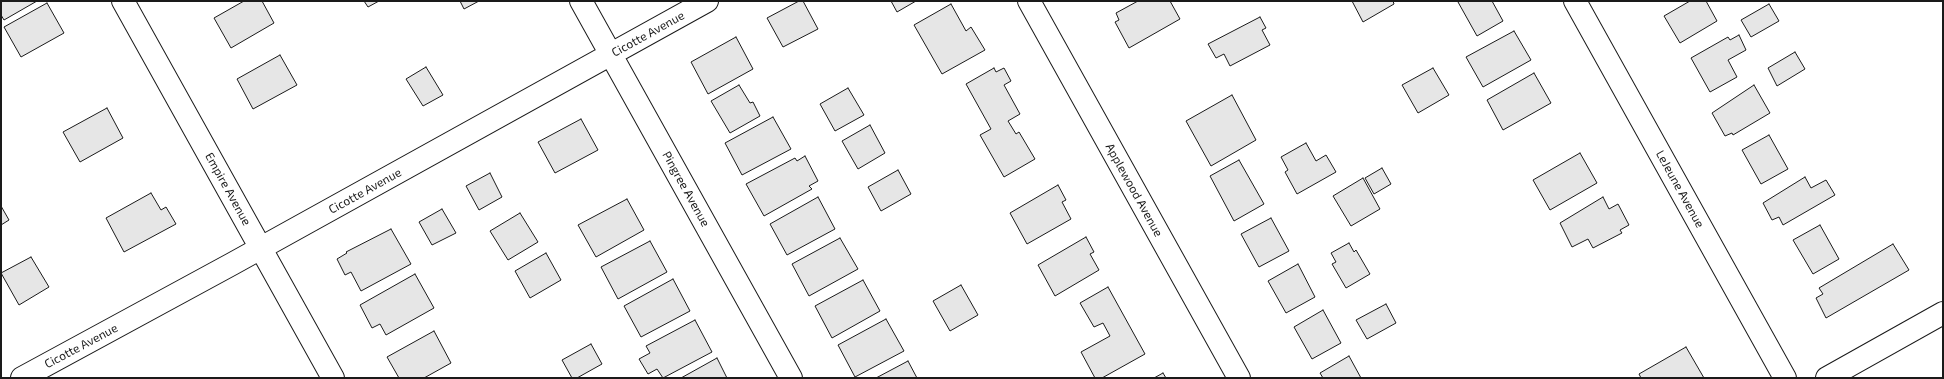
<!DOCTYPE html>
<html>
<head>
<meta charset="utf-8">
<style>
  body { margin:0 }
  #map { position:relative; width:1944px; height:379px; overflow:hidden; background:#fff; font-family:"Exo 2",sans-serif }
  canvas { display:block }
  .frame { position:absolute; inset:0; border:2px solid #1a1a1a; pointer-events:none }
</style>
</head>
<body>
<div id="map">
<canvas width="1944" height="379"></canvas>
<div class="frame"></div>
</div>
<script>
const ctx = document.querySelector('canvas').getContext('2d');
ctx.lineJoin = 'round';
function fill(path, color) { ctx.fillStyle = color; ctx.fill(path, 'evenodd'); }
const toPath = rows => new Path2D(rows.map(r => 'M' + r).join(''));
function stroke(path, color, width, dash) { ctx.strokeStyle = color; ctx.lineWidth = width; ctx.lineCap = dash ? 'butt' : 'round'; ctx.setLineDash(dash || []); ctx.stroke(path); }
function label(font, color, halo, rows, align = 'center') {
  ctx.font = font + ' "Exo 2",sans-serif'; ctx.lineWidth = 3; ctx.setLineDash([]); ctx.textBaseline = 'middle'; ctx.strokeStyle = halo; ctx.fillStyle = color; for (const [text, x, y, turn = 0] of rows) {
    ctx.save(); ctx.translate(x, y); ctx.rotate((+turn || 0) * Math.PI / 180); ctx.textAlign = isNaN(turn) ? turn : align; if (halo) ctx.strokeText(text, 0, 0); ctx.fillText(text, 0, 0); ctx.restore();
  }
}
const building = toPath([
  [1,1,37,1,4,20,1,15,1,1],
  [244,1,262,1,274,23,231,48,214,18,244,1],
  [364,1,379,1,368,7,364,1],
  [460,1,479,1,464,9,460,1],
  [799,1,803,1,818,29,783,47,767,18,799,1],
  [891,1,916,1,897,12,891,1],
  [1138,1,1170,1,1180,19,1129,48,1115,22,1119,20,1116,13,1138,1],
  [1352,1,1393,1,1394,4,1363,22,1352,1],
  [1460,1,1492,1,1503,21,1477,36,1458,2,1460,1],
  [1690,1,1706,1,1717,21,1680,43,1664,16,1690,1],
  [47,3,64,33,21,57,4,27,47,3],
  [951,4,966,31,971,27,985,50,942,74,914,25,951,4],
  [1769,4,1779,21,1751,37,1741,20,1769,4],
  [1260,17,1266,28,1262,30,1270,45,1230,66,1224,54,1216,58,1208,44,1260,17],
  [1514,31,1531,60,1483,87,1466,57,1514,31],
  [1739,35,1746,50,1728,60,1737,77,1710,92,1691,58,1728,37,1730,40,1739,35],
  [736,37,753,69,708,94,691,62,736,37],
  [1795,52,1805,69,1777,86,1768,68,1795,52],
  [280,55,297,85,253,109,237,79,280,55],
  [426,67,443,95,423,106,406,79,426,67],
  [994,68,996,72,1004,68,1011,81,1004,85,1020,114,1008,121,1016,134,1019,132,1035,159,1004,177,980,135,991,129,966,84,994,68],
  [1433,68,1449,95,1418,113,1402,85,1433,68],
  [1534,73,1551,103,1503,130,1487,100,1534,73],
  [739,85,750,103,753,102,760,116,730,133,711,101,739,85],
  [1754,85,1770,113,1733,135,1732,133,1725,136,1712,113,1754,85],
  [848,88,864,115,835,131,820,104,848,88],
  [1232,95,1256,140,1211,166,1186,121,1232,95],
  [107,108,123,138,80,162,63,132,107,108],
  [773,117,791,149,742,175,725,143,773,117],
  [581,119,598,150,555,173,538,142,581,119],
  [870,125,885,153,858,169,842,141,870,125],
  [1769,135,1788,169,1761,184,1742,150,1769,135],
  [1306,143,1316,161,1326,155,1336,172,1297,194,1285,172,1288,170,1281,157,1306,143],
  [1580,153,1597,183,1550,210,1533,180,1580,153],
  [805,156,818,181,809,186,812,189,764,216,746,184,795,158,797,161,805,156],
  [1239,160,1264,204,1234,221,1210,176,1239,160],
  [1382,168,1391,184,1374,194,1365,178,1382,168],
  [898,170,911,194,881,211,868,187,898,170],
  [490,173,502,197,479,210,466,186,490,173],
  [1805,177,1811,188,1826,180,1835,195,1783,225,1779,217,1772,220,1763,203,1805,177],
  [1363,178,1380,209,1351,226,1333,196,1363,178],
  [1058,185,1066,200,1062,202,1071,219,1027,244,1010,213,1058,185],
  [151,193,161,210,166,207,176,224,124,252,106,218,151,193],
  [818,197,835,229,787,255,770,224,818,197],
  [1603,197,1609,209,1618,204,1629,225,1620,230,1622,233,1593,248,1588,239,1572,247,1560,223,1603,197],
  [627,199,644,230,596,257,578,225,627,199],
  [1,206,9,220,1,225,1,206],
  [442,209,456,233,432,245,419,222,442,209],
  [520,213,538,242,508,260,490,231,520,213],
  [1271,218,1289,251,1259,267,1241,234,1271,218],
  [1820,225,1839,259,1813,274,1793,240,1820,225],
  [391,229,411,264,361,291,351,272,345,275,337,259,347,253,346,252,391,229],
  [1086,237,1094,252,1090,254,1099,270,1055,296,1038,265,1086,237],
  [840,238,858,269,809,296,792,264,840,238],
  [650,241,667,272,618,299,601,267,650,241],
  [1349,243,1354,252,1356,250,1370,274,1346,288,1332,264,1336,262,1331,253,1349,243],
  [1893,244,1909,270,1826,318,1816,298,1823,294,1819,288,1893,244],
  [546,253,561,280,530,298,515,271,546,253],
  [31,257,49,287,19,305,1,273,31,257],
  [1298,264,1315,297,1286,313,1268,281,1298,264],
  [415,274,434,308,386,335,380,324,372,328,360,305,415,274],
  [673,279,690,311,641,337,624,306,673,279],
  [863,280,880,311,832,338,815,306,863,280],
  [961,285,978,315,950,331,933,301,961,285],
  [1108,287,1145,354,1102,378,1095,378,1081,352,1110,336,1103,323,1094,327,1080,303,1108,287],
  [1386,304,1396,323,1367,339,1356,320,1386,304],
  [1323,310,1341,343,1312,359,1294,327,1323,310],
  [886,319,904,351,855,377,838,345,886,319],
  [695,320,712,352,663,378,657,369,648,374,639,359,650,353,646,346,695,320],
  [434,331,451,363,424,378,399,378,387,357,434,331],
  [591,344,602,364,577,378,572,378,562,360,591,344],
  [1686,347,1704,378,1641,378,1639,374,1686,347],
  [1349,356,1361,378,1323,378,1320,373,1349,356],
  [717,358,727,378,681,378,717,358],
  [908,361,917,378,876,378,908,361],
  [1163,373,1166,378,1154,378,1163,373]
]);
fill(building, '#e6e6e6');
stroke(building, '#1a1a1a', 1);
const street = toPath([
  [123,1,333,378],
  [581,1,791,378],
  [1029,1,1239,378],
  [1575,1,1785,378],
  [22,378,232,264,707,1],
  [1827,378,1943,313]
]);
stroke(street, '#1a1a1a', 24);
stroke(street, '#fff', 22);
label('12px', '#1a1a1a', '#fff', [
  ["Cicotte Avenue",648,34,-29],
  ["Empire Avenue",228,189,61],
  ["Pingree Avenue",686,189,61],
  ["LeJeune Avenue",1680,189,61],
  ["Applewood Avenue",1134,190,61],
  ["Cicotte Avenue",365,191,-29],
  ["Cicotte Avenue",81,346,-28]
]);
</script>
</body>
</html>
